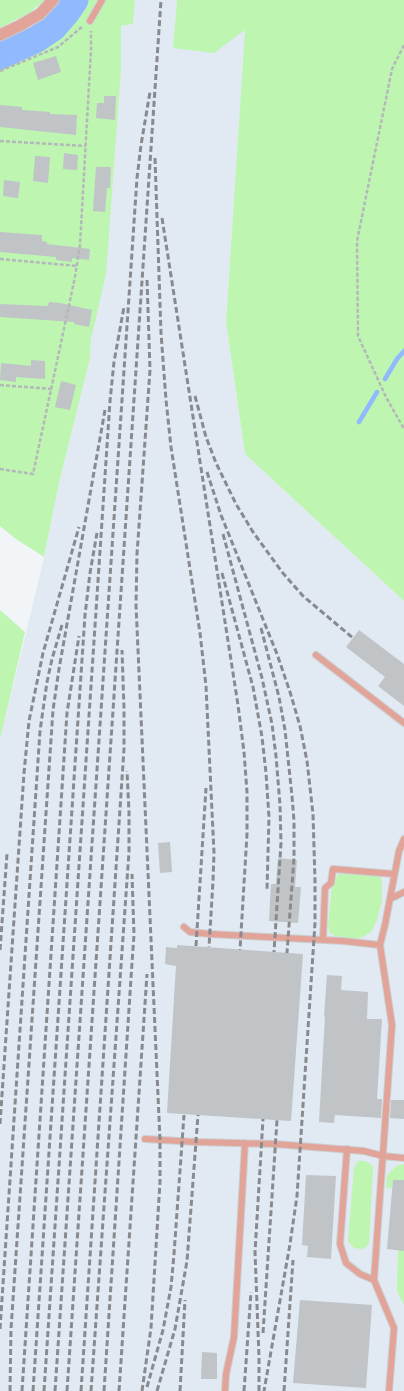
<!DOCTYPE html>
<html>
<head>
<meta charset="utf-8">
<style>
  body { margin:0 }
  canvas { display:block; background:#f1f5f8 }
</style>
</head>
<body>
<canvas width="404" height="1391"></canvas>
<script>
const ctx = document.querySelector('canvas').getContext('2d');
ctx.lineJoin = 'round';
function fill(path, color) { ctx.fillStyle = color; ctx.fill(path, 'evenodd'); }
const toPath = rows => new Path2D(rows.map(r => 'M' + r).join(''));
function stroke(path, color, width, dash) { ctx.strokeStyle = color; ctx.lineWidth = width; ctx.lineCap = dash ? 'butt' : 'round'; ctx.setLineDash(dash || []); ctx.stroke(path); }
fill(toPath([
  [135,0,177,0,173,48,245,30,226,322,245,454,404,601,404,1391,0,1391,0,740,44,558,59,483,90,358,91,339,121,69,121,26,133,24]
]), '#e1e9f2');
fill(toPath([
  [0,0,45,0,29,13,0,28],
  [62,0,135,0,133,24,121,26,121,69,106,274,91,339,90,358,59,483,44,557,16,539,0,526,0,42,23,32,40,22,59,4],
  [177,0,404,0,404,601,245,454,226,322,245,30,214,53,173,48],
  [0,610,25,632,0,740],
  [339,874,371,875,378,876,381,878,382,882,382,900,377,920,371,932,363,937,356,939,335,936,329,932,328,925,332,887,336,878],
  [358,1161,365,1161,371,1164,373,1168,369,1243,365,1248,362,1249,354,1248,350,1244,348,1240,354,1168],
  [404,1164,404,1180,393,1180,392,1188,386,1188,387,1176,396,1166],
  [398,1250,404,1251,404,1305,397,1291]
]), '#bdf5b1');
stroke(toPath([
  [385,379,397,359,404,351],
  [359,422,377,392]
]), '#91bafe', 4.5);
stroke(toPath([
  [0,56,37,39,53,28,67,12,75,0]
]), '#91bafe', 27);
fill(toPath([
  [56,56,61,72,38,80,33,63],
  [104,96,116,96,115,120,96,118,97,103,104,103],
  [0,105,22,107,22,110,50,112,50,114,77,115,76,135,0,127],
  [64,153,78,155,77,170,63,169],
  [35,156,50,157,48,183,33,181],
  [96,167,111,167,110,188,107,188,105,212,93,211],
  [4,180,20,182,18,198,3,196],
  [0,232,42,235,42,241,47,242,47,244,90,249,89,260,72,258,72,262,56,260,56,257,0,252],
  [49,302,60,303,92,310,89,327,74,324,74,322,0,317,0,304,48,306],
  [31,360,45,361,45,379,16,377,16,382,0,380,1,363,31,366],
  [61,381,76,385,70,410,55,407],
  [359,630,404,664,404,706,378,686,385,677,346,647],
  [170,842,172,872,160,873,158,843],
  [278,858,297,860,295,887,301,887,298,923,269,921,271,884,276,884],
  [177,945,303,954,291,1121,167,1113,176,966,165,964,166,947,177,948],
  [327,975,342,976,341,990,368,992,367,1019,382,1019,377,1099,382,1099,381,1118,335,1115,334,1123,319,1122,325,1016,324,1017],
  [391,1100,404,1100,404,1119,390,1118],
  [306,1175,336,1176,331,1259,307,1257,308,1246,302,1245],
  [393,1180,404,1180,404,1251,387,1249],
  [300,1300,372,1305,366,1388,293,1383],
  [202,1352,217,1353,217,1379,201,1379]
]), '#c0c4c7');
const service = toPath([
  [90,21,102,0],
  [316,655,404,723],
  [390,899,404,892],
  [184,927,190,932,210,934,343,941,380,945,392,1025,374,1280,394,1328,389,1391],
  [323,940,325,888,331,883,333,869,394,874],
  [380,945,385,925,399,851,404,839],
  [145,1139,196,1142,275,1144,364,1151,383,1156,404,1158],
  [347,1149,340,1244,346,1263,360,1274,374,1280],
  [225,1391,226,1374,234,1337,245,1143]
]);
const minor = toPath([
  [0,35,19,26,40,14,53,0]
]);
stroke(service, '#cccfd2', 8);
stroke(minor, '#cccfd2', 13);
stroke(toPath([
  [404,45,392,69,357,241,358,336,386,397,404,429],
  [0,71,58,47,83,26],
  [0,141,85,146],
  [0,259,77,266],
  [0,385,52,389],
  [0,469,33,474,75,277,80,245,91,50,91,31]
]), '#b5b8ba', 2.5, [4, 2]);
stroke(service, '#e2a499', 6);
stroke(minor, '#e2a499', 11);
stroke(toPath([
  [155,158,161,333,166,400,171,447,200,633,206,686,214,853,213,881,209,947],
  [162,218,238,705,244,752,247,792,247,834,240,950],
  [195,396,206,437,216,463,236,504,253,532,282,572,303,596,353,638],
  [207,472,221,515,277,654,290,692,300,726,307,761,313,814,315,881,315,923,297,1196,290,1244,264,1391],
  [223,534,262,678,272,724,276,756,280,805,281,843,274,952],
  [222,573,253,687,262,737,266,773,269,817,267,890],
  [261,628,279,697,285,730,292,796,294,821,294,858,287,953],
  [196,946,206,788],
  [0,950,7,854],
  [0,1124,24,773,29,721,43,653,79,527],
  [0,1329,40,731,47,682,52,659,62,625],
  [263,1333,277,1120],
  [147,1387,163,1330,171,1287,174,1254,184,1115],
  [10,1391,11,1329,53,710,59,669,105,410],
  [22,1391,67,713,79,636],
  [33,1391,85,615,90,573,97,533],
  [44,1391,110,401,114,362,124,307],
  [55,1391,137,178,141,145,150,92],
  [67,1391,161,0],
  [81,1391,124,749,124,709,122,650],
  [91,1391,129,852,129,812,127,771],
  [104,1391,132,963,134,935,132,874],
  [119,1391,147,974],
  [142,1391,151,1328,160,1182,160,1140,136,605,137,554,150,370,147,279],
  [157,1391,175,1329,187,1261,198,1115],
  [180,1391,185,1300],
  [244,1391,251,1292],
  [259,1391,259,1357,255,1252,263,1119],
  [284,1391,293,1260]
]), '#888a8d', 3, [6, 3]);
</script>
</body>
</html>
